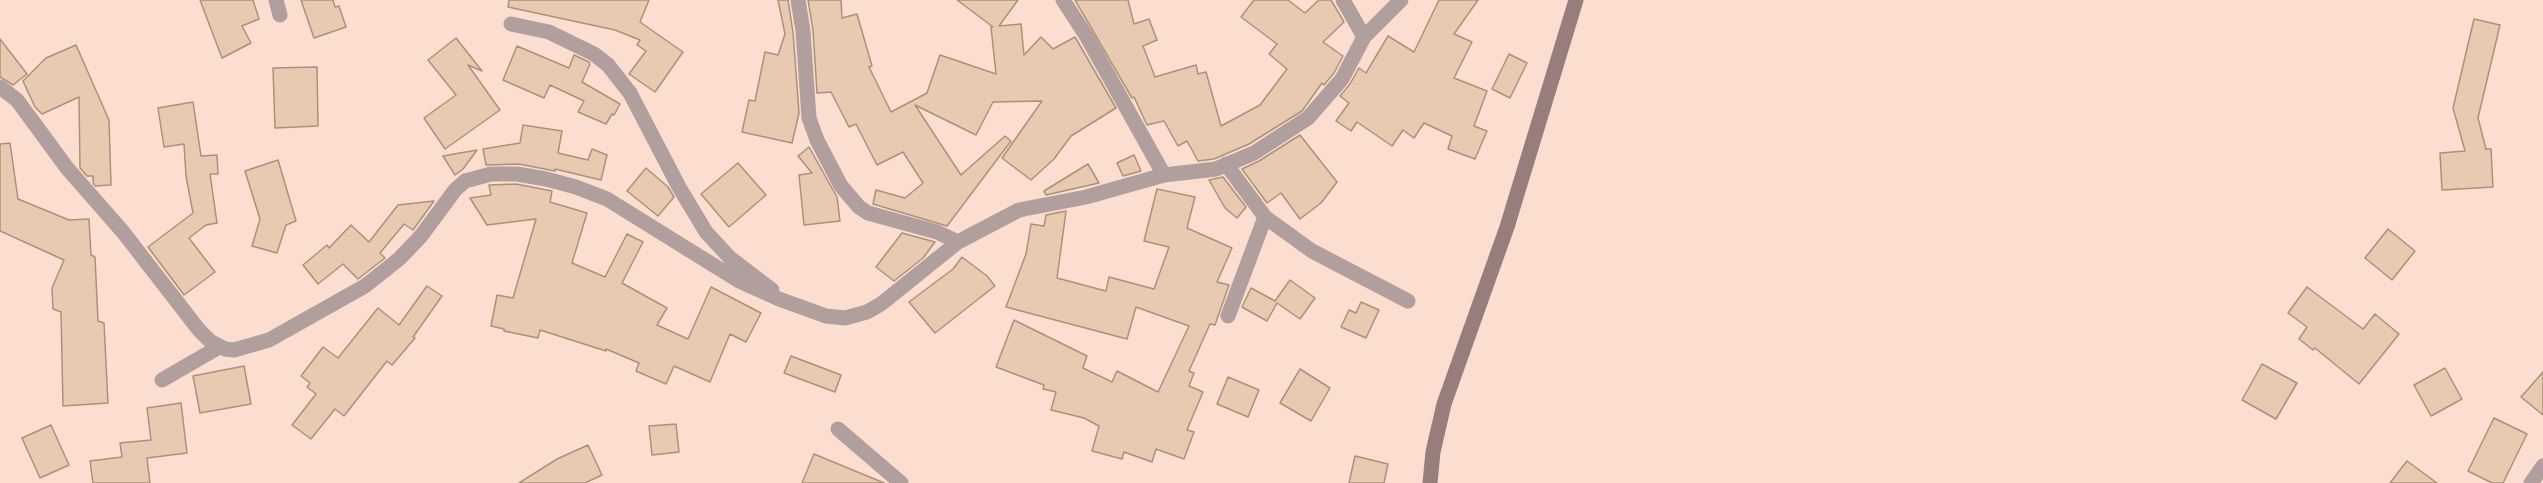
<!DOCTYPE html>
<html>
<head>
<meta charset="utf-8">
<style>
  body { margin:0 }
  canvas { display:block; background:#fcded1 }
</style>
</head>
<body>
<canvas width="2543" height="483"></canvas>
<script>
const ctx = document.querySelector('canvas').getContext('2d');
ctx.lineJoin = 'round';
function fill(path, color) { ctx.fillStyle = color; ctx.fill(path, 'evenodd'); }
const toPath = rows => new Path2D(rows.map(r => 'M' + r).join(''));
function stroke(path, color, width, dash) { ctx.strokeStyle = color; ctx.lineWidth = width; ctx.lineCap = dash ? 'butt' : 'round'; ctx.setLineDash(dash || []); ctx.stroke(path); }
const building = toPath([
  [200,0,253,0,259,19,242,26,251,43,222,58,200,0],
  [301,0,333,0,335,7,339,6,346,27,314,38,301,0],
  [509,0,649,0,640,22,683,52,655,92,629,74,646,51,637,45,640,40,615,30,508,7,509,0],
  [778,0,788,0,793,32,799,113,792,143,742,132,749,100,755,101,765,52,778,55,785,34,778,0],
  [808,0,841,0,842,18,857,14,872,66,869,67,891,112,927,93,940,55,996,74,991,27,993,27,957,0,1018,0,999,26,1021,24,1024,55,1041,37,1053,49,1075,37,1116,108,1071,136,1054,159,1031,180,1002,158,1042,101,993,102,976,135,915,105,961,175,1005,136,1011,141,947,226,873,204,876,190,905,198,923,183,903,152,877,165,856,124,849,127,831,92,817,93,813,30,808,0],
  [1075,0,1128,0,1134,24,1149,19,1157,40,1143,46,1155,77,1196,65,1198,74,1206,72,1221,126,1260,105,1287,69,1269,54,1277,44,1241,17,1254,0,1288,0,1305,13,1319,0,1331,0,1344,22,1323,42,1343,56,1334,73,1324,85,1322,83,1302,111,1249,144,1214,159,1198,161,1187,141,1178,146,1164,121,1147,125,1134,97,1132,98,1075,0],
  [1439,0,1478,0,1454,34,1472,42,1454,78,1487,91,1474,126,1487,131,1475,159,1448,149,1452,136,1424,123,1414,138,1403,130,1392,146,1357,122,1351,131,1336,121,1349,103,1340,96,1350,84,1359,68,1366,73,1388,36,1414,52,1439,0],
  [2474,19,2500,25,2478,118,2486,149,2491,149,2493,187,2442,190,2440,153,2465,151,2453,108,2474,19],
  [456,38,482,71,468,65,500,110,445,149,424,118,456,95,428,60,456,38],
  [0,39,27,74,13,85,0,77,0,39],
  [76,45,109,120,111,185,95,186,93,182,93,176,87,176,80,168,79,97,42,114,35,107,23,81,46,58,76,45],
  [517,46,569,68,574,55,589,62,590,64,582,82,620,104,614,115,612,114,606,124,578,112,584,101,550,85,544,98,503,80,517,46],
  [1509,54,1527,63,1510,98,1492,89,1509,54],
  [317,67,318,126,275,128,273,68,317,67],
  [193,102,201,156,217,155,218,174,210,174,217,223,206,225,189,238,215,272,184,295,148,247,193,213,186,176,184,144,164,147,158,108,193,102],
  [523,125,562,131,558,153,588,160,592,149,607,155,601,180,555,169,555,171,519,164,486,165,483,149,520,143,523,125],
  [1300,135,1337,182,1321,203,1300,219,1281,193,1267,203,1242,169,1259,161,1300,135],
  [10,143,18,199,69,220,89,219,91,255,95,257,98,321,104,323,108,403,63,406,61,312,53,309,52,288,64,260,0,231,0,144,10,143],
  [809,147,837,197,840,221,804,225,799,175,812,173,798,156,809,147],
  [477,150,463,169,455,175,443,156,477,150],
  [1134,155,1141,171,1123,176,1117,163,1134,155],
  [278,160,296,221,286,225,277,253,252,246,260,219,245,171,278,160],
  [738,163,766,195,729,227,701,194,738,163],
  [1088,164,1099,183,1046,195,1044,191,1088,164],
  [646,168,668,187,674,197,658,216,627,191,646,168],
  [1223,177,1246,207,1237,218,1225,208,1209,180,1223,177],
  [516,184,552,191,550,202,587,213,572,263,605,277,627,234,643,242,622,283,667,308,657,325,688,339,711,287,761,313,746,342,730,334,710,382,674,366,666,384,636,371,639,363,606,349,606,351,540,330,538,338,504,331,504,329,491,326,497,295,513,298,536,219,487,225,470,198,491,195,489,185,516,184],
  [1157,189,1195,197,1187,228,1232,248,1217,282,1229,285,1215,325,1210,324,1189,371,1194,373,1189,386,1203,392,1187,430,1194,432,1184,459,1156,449,1152,462,1124,452,1122,459,1092,451,1099,426,1084,418,1051,410,1056,392,1043,389,1044,385,996,367,1014,320,1087,356,1083,368,1112,382,1117,371,1158,392,1189,326,1136,307,1127,339,1006,307,1026,254,1031,224,1044,226,1046,215,1066,211,1057,278,1106,291,1109,277,1154,289,1169,247,1144,241,1157,189],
  [434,201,413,230,404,224,380,253,385,258,358,279,343,264,318,284,303,265,327,245,329,248,351,225,369,242,398,205,434,201],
  [2388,229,2415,251,2392,280,2365,258,2388,229],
  [902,233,935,242,923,258,894,281,876,267,902,233],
  [962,257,987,276,995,286,935,333,909,302,953,269,962,257],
  [1290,280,1315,298,1300,319,1277,303,1267,321,1242,307,1251,288,1275,301,1290,280],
  [427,286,442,296,413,337,415,338,392,365,387,361,344,416,335,409,311,439,292,425,316,394,307,387,310,383,301,376,323,347,338,358,378,308,399,325,427,286],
  [2307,287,2363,329,2375,314,2399,334,2359,384,2315,348,2313,350,2299,339,2307,327,2288,313,2307,287],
  [1361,302,1379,310,1366,338,1341,327,1349,310,1356,313,1361,302],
  [791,356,841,375,835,392,784,373,791,356],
  [2262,364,2297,383,2276,419,2242,400,2262,364],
  [244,366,251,404,200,413,193,376,244,366],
  [2445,368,2462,399,2431,416,2414,385,2445,368],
  [1300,369,1330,388,1311,421,1280,403,1300,369],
  [2543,372,2543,415,2521,397,2543,372],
  [1228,377,1259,390,1248,417,1217,404,1228,377],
  [181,403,187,453,147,458,150,483,93,483,90,461,122,457,120,443,151,440,147,408,181,403],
  [2494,418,2527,434,2503,483,2492,483,2468,471,2494,418],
  [676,424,679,452,652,455,649,426,676,424],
  [51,425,69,465,40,478,22,438,51,425],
  [588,445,602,475,585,483,519,483,557,459,588,445],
  [814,454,884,483,802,483,814,454],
  [1355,456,1388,464,1384,483,1349,483,1355,456],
  [2407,461,2437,483,2390,483,2407,461]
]);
fill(building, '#e7cab1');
stroke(building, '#ac9179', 1.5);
stroke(toPath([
  [276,0,280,15],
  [798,0,803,31,809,118,817,140,841,186,859,207,868,213,937,232,958,242],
  [1063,0,1087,37,1164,175],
  [1343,0,1364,37],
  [511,24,549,32,594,54,608,65,630,93,679,187,706,232,730,258,772,290],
  [0,87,17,100,67,168,123,232,199,330,210,341,225,349,234,350,269,340,365,286,399,259,421,236,455,190,465,181,491,174,517,174,546,179,576,187,607,199,739,281,779,299,826,316,845,318,867,312,881,304,958,242,1019,210,1086,197,1164,175,1216,169,1254,153,1308,118,1342,79,1364,37,1401,0],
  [1226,164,1265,217,1312,251,1408,301],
  [1228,316,1265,217],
  [162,380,219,347],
  [838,429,901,483],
  [2531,483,2543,466]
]), '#b19f9d', 15);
stroke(toPath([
  [1430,483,1433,452,1444,404,1507,227,1576,0]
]), '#977d7b', 15);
</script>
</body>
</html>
